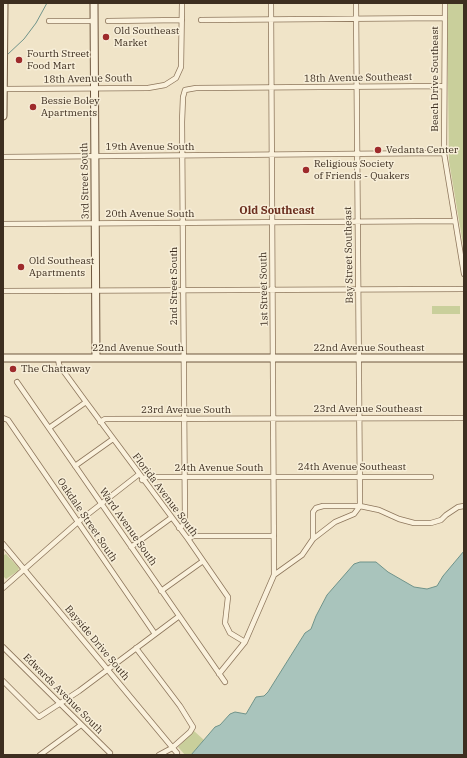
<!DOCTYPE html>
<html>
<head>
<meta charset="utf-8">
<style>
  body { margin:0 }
  #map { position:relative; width:467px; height:758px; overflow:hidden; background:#f0e4c8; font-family:"IBM Plex Serif",serif }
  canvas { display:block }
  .frame { position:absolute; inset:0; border:4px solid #3d2e20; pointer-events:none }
</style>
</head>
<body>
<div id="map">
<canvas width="467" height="758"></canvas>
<div class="frame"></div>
</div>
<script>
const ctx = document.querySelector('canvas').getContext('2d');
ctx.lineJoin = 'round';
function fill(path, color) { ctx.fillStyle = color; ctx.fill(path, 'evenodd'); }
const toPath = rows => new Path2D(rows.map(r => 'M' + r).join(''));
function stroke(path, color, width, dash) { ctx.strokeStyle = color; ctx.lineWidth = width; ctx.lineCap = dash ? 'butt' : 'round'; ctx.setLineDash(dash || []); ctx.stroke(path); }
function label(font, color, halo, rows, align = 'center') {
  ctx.font = font + ' "IBM Plex Serif",serif'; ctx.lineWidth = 3; ctx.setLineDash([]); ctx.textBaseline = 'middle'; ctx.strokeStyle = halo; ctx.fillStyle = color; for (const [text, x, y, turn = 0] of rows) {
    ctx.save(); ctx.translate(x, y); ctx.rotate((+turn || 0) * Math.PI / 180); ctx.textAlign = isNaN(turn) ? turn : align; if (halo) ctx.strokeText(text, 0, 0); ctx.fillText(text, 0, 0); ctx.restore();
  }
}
fill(toPath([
  [447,3,464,3,464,250,449,161],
  [432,306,460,306,460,314,432,314],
  [6,554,19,568,18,571,6,579,4,577,4,555],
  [194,731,204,740,191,755,185,755,178,747]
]), '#c9cf9b');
const water = toPath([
  [464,551,464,755,191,755,215,727,220,725,230,714,235,712,246,714,256,697,264,696,268,692,305,633,311,629,316,616,327,595,354,564,360,562,376,562,388,572,414,587,427,589,437,586,443,576,464,551]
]);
fill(water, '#a9c4bc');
stroke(water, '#6f938a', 1);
stroke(toPath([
  [7,55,24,39,36,23,47,3]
]), '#6f938a', 1);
const street = toPath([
  [356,3,360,506],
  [445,3,444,153,464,274],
  [201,20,445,18],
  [49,21,94,21],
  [108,21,182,20],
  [4,89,148,88,165,85,176,78,181,67,182,3],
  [3,157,444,153],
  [3,224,455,221],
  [3,291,464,289],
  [58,358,59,365,86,402,188,539,228,597,225,623,230,633,245,642],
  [17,382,225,682],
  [3,418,8,420,155,634],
  [100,422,105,419,464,418],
  [49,428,86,402],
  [75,466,113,439],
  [142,480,146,477,431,477],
  [179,528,185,524,182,122,183,97,185,90,196,88,444,86],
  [188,539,193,536,274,536],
  [313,539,313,512,316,508,323,506,360,506,379,510,399,519,414,523,431,523,441,520,446,515,458,507,464,506],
  [3,544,177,753],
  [131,547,171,518],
  [274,575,302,555,313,539,335,522,354,514,360,506],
  [3,588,78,522,138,475],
  [161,591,203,561],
  [3,647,110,753],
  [136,648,180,706,193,727,190,732,172,748,159,755],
  [219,674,245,642,274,575,271,3],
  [3,681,39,717,79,691,178,617],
  [40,755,81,725]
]);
const secondary = toPath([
  [94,3,96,358],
  [3,116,4,3],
  [3,358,464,358]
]);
stroke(street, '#8d765c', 6);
stroke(secondary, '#6f573f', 9);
stroke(street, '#faf1dc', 4.5);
stroke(secondary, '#faf1dc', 7);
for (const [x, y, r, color] of [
  [106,37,4,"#9e2a2b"],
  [19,60,4,"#9e2a2b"],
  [33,107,4,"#9e2a2b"],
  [378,150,4,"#9e2a2b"],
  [306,170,4,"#9e2a2b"],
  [21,267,4,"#9e2a2b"],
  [13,369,4,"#9e2a2b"]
]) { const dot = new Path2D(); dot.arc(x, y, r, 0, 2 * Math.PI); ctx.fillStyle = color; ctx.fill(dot); stroke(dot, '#f7eed8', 1.5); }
label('10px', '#3d2e20', '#f7eed8', [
  ["Old Southeast",114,31],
  ["Market",114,43],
  ["Fourth Street",27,54],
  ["Food Mart",27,66],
  ["Bessie Boley",41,101],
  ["Apartments",41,113],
  ["Vedanta Center",386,150],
  ["Religious Society",314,164],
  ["of Friends - Quakers",314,176],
  ["Old Southeast",29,261],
  ["Apartments",29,273],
  ["The Chattaway",21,369]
], 'left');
label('10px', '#3d2e20', '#f7eed8', [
  ["18th Avenue Southeast",358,78,-1],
  ["18th Avenue South",88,79,-1],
  ["Beach Drive Southeast",435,79,-90],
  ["19th Avenue South",150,147],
  ["3rd Street South",85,181,-91],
  ["20th Avenue South",150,214],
  ["Bay Street Southeast",349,255,-91],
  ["2nd Street South",174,286,-90],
  ["1st Street South",264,289,-91],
  ["22nd Avenue South",138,348],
  ["22nd Avenue Southeast",369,348],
  ["23rd Avenue Southeast",368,409],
  ["23rd Avenue South",186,410],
  ["24th Avenue Southeast",352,467],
  ["24th Avenue South",219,468],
  ["Florida Avenue South",165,495,53],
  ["Oakdale Street South",87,520,56],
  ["Ward Avenue South",128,527,55],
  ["Bayside Drive South",97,643,50],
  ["Edwards Avenue South",63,694,45]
]);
label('bold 11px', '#6b2e1e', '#f7eed8', [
  ["Old Southeast",277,211]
]);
</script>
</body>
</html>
